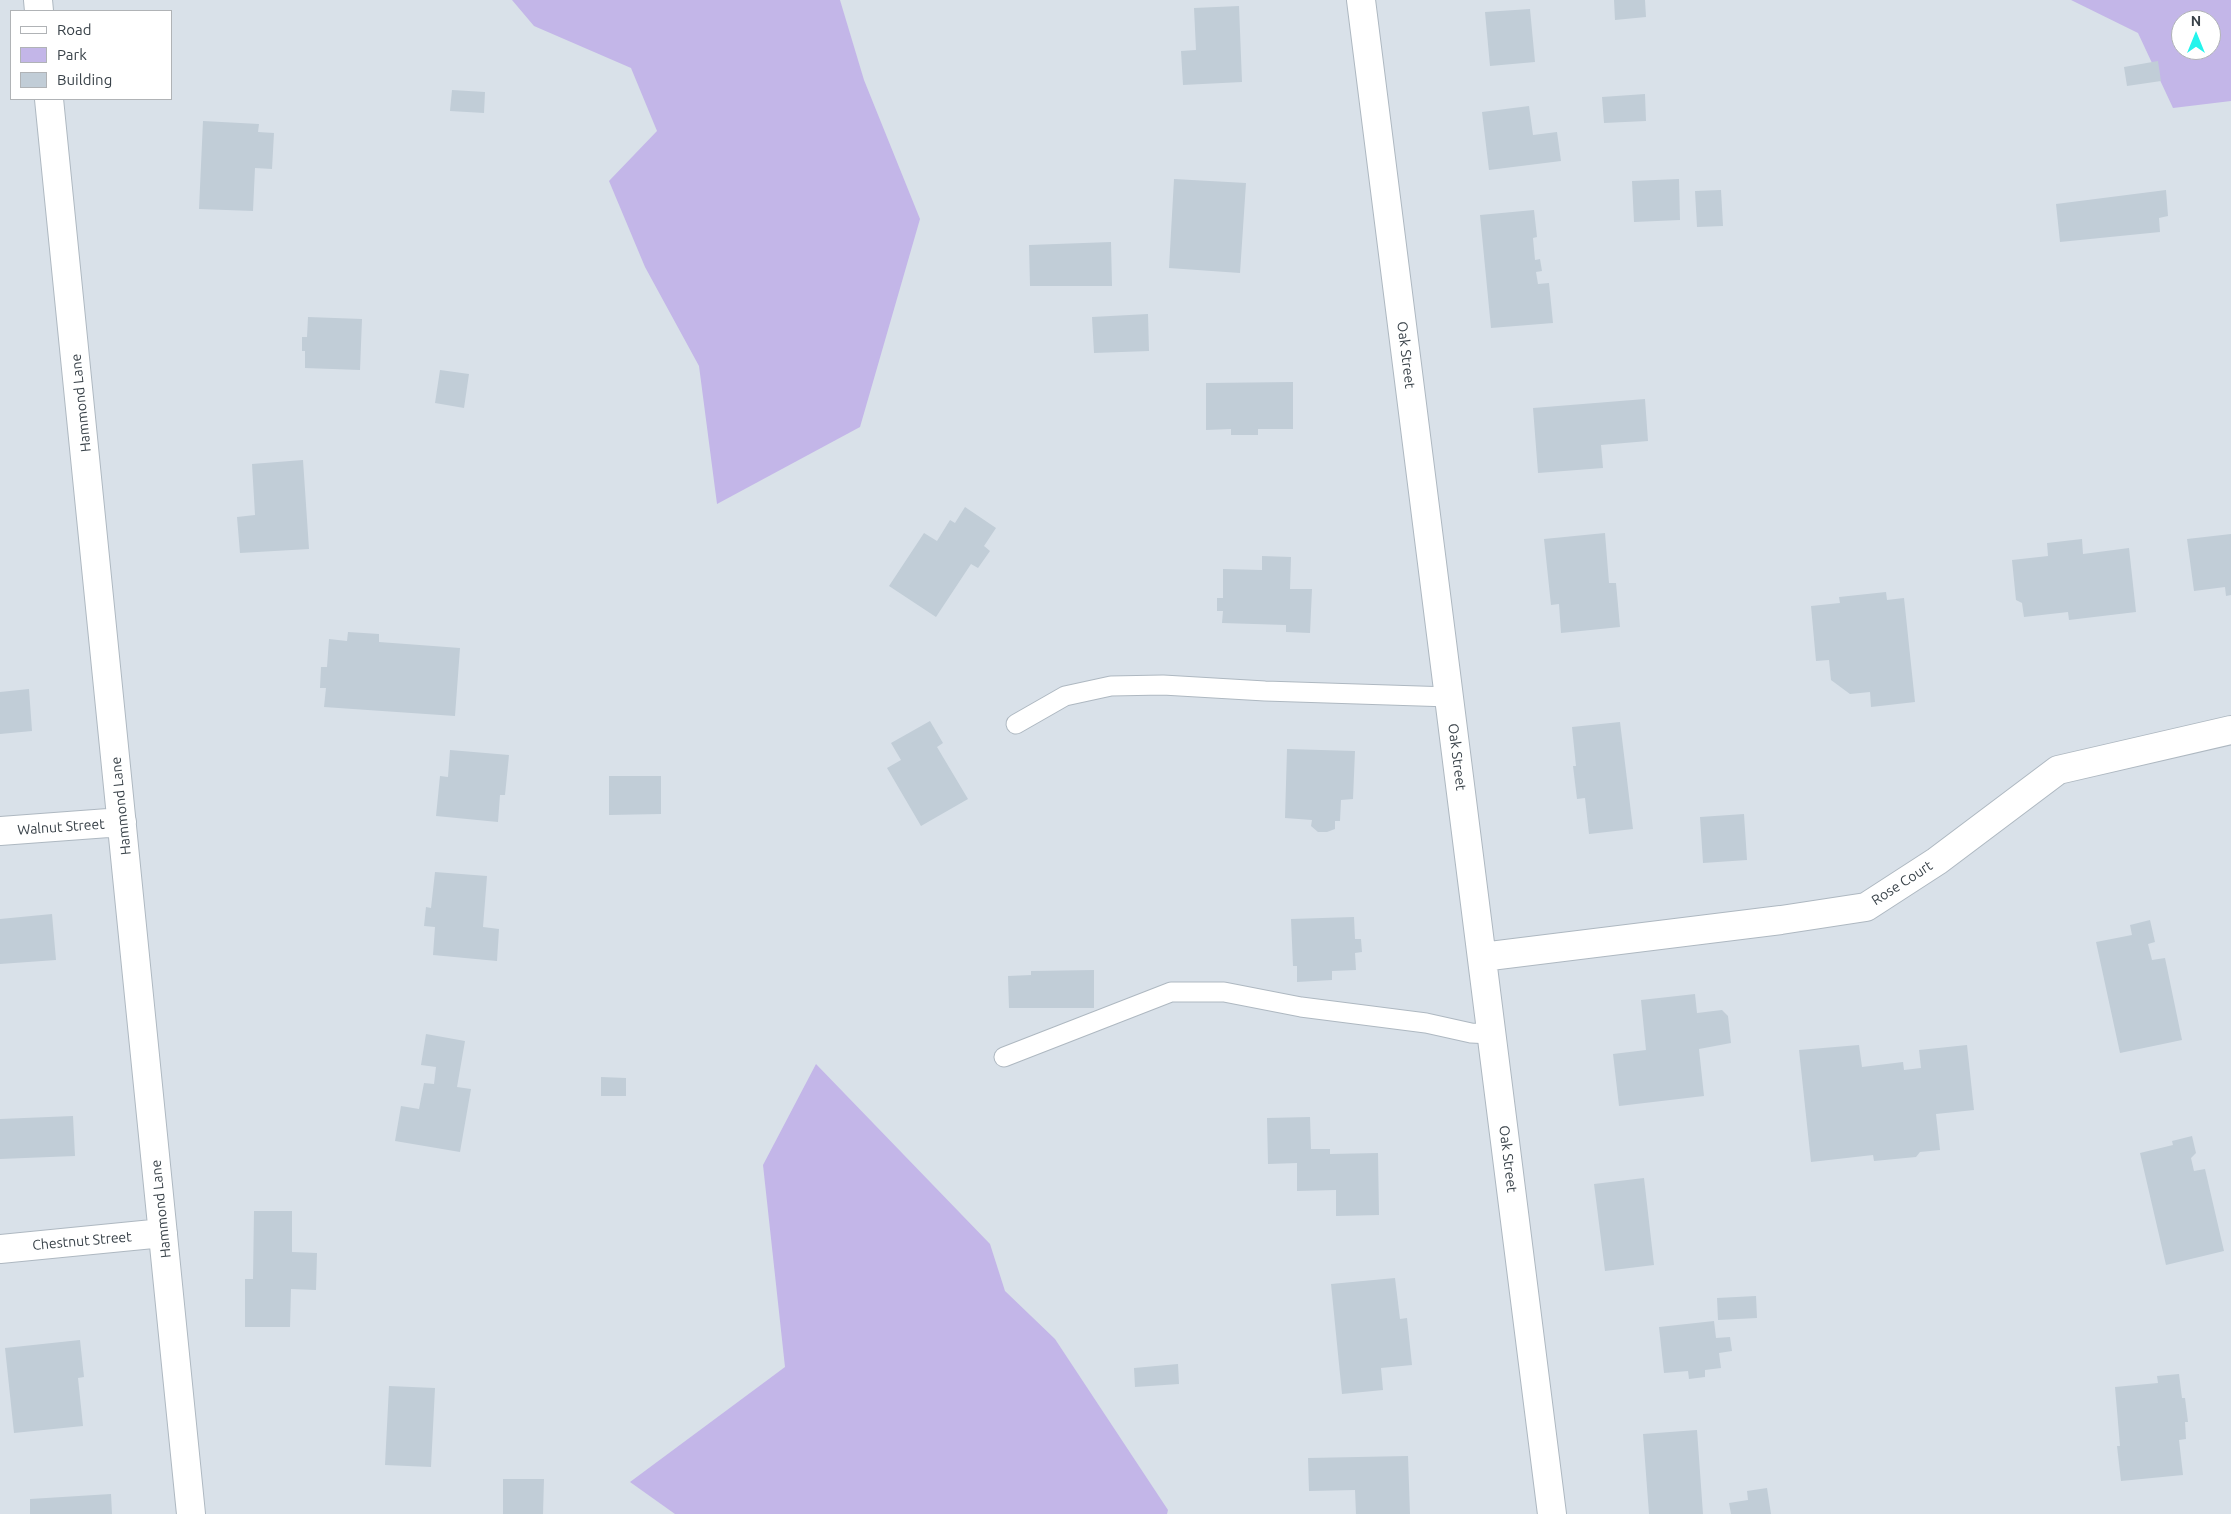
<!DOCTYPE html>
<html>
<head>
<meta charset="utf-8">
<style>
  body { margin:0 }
  #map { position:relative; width:2231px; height:1514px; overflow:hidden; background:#ebf0f5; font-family:Ubuntu,sans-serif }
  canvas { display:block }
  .legend { position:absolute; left:10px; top:10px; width:162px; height:90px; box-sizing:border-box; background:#fff; border:1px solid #b0b3b6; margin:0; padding:6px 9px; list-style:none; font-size:15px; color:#394249 }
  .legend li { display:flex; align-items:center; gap:10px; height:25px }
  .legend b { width:25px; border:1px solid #b0b3b6 }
  .north { position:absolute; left:2171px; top:10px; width:50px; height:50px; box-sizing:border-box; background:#fff; border:1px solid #b0b3b6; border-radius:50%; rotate:0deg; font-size:14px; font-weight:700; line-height:20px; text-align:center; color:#394249 }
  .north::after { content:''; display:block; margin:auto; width:18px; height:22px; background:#24f4ec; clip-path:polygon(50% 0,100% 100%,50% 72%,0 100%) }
</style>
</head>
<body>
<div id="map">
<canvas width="2231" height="1514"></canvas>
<ul class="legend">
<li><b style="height:6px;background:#fff"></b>Road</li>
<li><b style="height:14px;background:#c3b6e8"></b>Park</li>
<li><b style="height:14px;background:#c1cdd7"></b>Building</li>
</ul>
<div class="north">N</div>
</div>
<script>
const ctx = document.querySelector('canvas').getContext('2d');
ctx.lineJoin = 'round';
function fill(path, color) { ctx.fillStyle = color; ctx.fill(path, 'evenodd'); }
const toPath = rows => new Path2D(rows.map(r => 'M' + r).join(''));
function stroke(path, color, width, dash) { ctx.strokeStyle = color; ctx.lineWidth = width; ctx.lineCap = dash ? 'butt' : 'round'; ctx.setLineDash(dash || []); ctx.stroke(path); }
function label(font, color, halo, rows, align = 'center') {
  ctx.font = font + ' Ubuntu,sans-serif'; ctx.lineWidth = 4; ctx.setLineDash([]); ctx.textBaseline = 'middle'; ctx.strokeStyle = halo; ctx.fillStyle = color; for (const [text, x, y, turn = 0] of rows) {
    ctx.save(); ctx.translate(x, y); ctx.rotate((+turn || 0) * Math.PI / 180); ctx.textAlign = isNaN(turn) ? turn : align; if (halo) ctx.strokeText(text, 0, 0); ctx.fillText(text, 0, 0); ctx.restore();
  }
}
fill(toPath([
  [0,0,2231,0,2231,1514,0,1514],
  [11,11,171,11,171,99,11,99],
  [2181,20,2211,20,2211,50,2181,50]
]), '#d9e1e9');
fill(toPath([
  [512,0,840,0,864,80,920,219,860,427,717,504,699,366,645,267,609,181,657,131,631,68,534,26],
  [2071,0,2231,0,2231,101,2173,108,2138,33],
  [2181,20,2211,20,2211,50,2181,50],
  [816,1064,990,1244,1005,1291,1055,1339,1168,1510,1167,1514,675,1514,630,1482,785,1367,763,1165]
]), '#c3b6e8');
fill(toPath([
  [1614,0,1645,0,1646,17,1615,20],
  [1239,6,1242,82,1183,85,1181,51,1196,50,1194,8],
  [1530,9,1535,62,1490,66,1485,12],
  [2158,61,2161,81,2127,86,2124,67],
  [452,90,485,92,484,113,450,111],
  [1645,94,1646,121,1604,123,1602,97],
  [1529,106,1533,135,1557,132,1561,161,1489,170,1482,112],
  [203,121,259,124,258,132,274,133,272,169,255,168,253,211,199,209],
  [1174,179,1246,183,1240,273,1169,268],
  [1679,179,1680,220,1634,222,1632,181],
  [1721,190,1723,226,1697,227,1695,191],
  [2166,190,2168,216,2159,218,2160,232,2060,242,2056,204],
  [1534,210,1537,237,1533,238,1535,260,1540,259,1542,271,1536,272,1538,284,1549,283,1553,323,1491,328,1480,215],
  [1111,242,1112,286,1030,286,1029,245],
  [1148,314,1149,351,1094,353,1092,317],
  [308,317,362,319,360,370,305,368,305,351,302,351,302,337,307,337],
  [440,370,469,374,464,408,435,403],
  [1293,382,1293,429,1258,429,1258,435,1231,435,1231,429,1206,430,1206,383],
  [1645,399,1648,441,1601,445,1603,468,1538,473,1533,408],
  [303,460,309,549,240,553,237,517,255,515,252,464],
  [965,507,996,528,984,546,990,551,978,568,971,564,936,617,889,586,924,533,937,541,950,520,955,523],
  [1605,533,1609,583,1616,583,1620,627,1561,633,1559,604,1551,605,1544,539],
  [2231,534,2231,595,2226,596,2225,587,2194,591,2187,539],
  [2082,539,2083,554,2129,548,2136,612,2069,620,2068,612,2024,617,2022,603,2016,600,2012,560,2048,556,2047,543],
  [1262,556,1291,557,1290,589,1312,589,1310,633,1286,632,1286,625,1222,623,1223,611,1217,611,1217,598,1223,598,1223,569,1262,570],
  [1886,592,1887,600,1904,598,1915,702,1871,707,1870,692,1850,694,1831,680,1829,660,1816,661,1811,606,1840,603,1839,597],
  [348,632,379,634,379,642,460,648,455,716,324,707,326,688,320,688,321,667,327,667,329,639,347,641],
  [29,689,32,731,0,734,0,692],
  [930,721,943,743,937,747,968,799,921,826,887,768,901,760,891,743],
  [1620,722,1633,829,1589,834,1585,798,1577,799,1573,766,1576,766,1572,727],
  [1287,749,1355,751,1353,799,1341,800,1340,821,1335,821,1335,829,1327,832,1318,832,1311,826,1312,820,1285,818],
  [450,750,509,755,505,795,500,795,498,822,436,816,440,776,448,777],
  [609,776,661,776,661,814,609,815],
  [1744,814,1747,860,1703,863,1700,817],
  [435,872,487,876,483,927,499,929,497,961,433,955,435,927,424,926,426,907,431,908],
  [52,914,56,960,0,964,0,919],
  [1354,917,1355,939,1361,939,1362,952,1355,953,1356,970,1332,971,1332,980,1297,982,1297,966,1293,966,1291,919],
  [2150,920,2155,942,2148,944,2152,960,2165,958,2182,1040,2120,1053,2096,942,2132,935,2130,925],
  [1094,970,1094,1008,1009,1008,1008,976,1031,975,1031,971],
  [1695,994,1697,1013,1722,1010,1728,1016,1731,1043,1699,1049,1704,1096,1619,1106,1613,1054,1646,1050,1641,1000],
  [426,1034,465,1041,457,1087,471,1089,460,1152,395,1141,401,1106,419,1109,424,1083,434,1084,436,1067,421,1065],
  [1859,1045,1862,1067,1903,1062,1904,1070,1921,1068,1919,1050,1967,1045,1974,1110,1936,1114,1940,1150,1920,1152,1916,1157,1874,1161,1873,1155,1811,1162,1799,1050],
  [601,1077,626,1078,626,1096,601,1096],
  [73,1116,75,1156,0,1159,0,1119],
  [1310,1117,1311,1149,1330,1149,1330,1154,1378,1153,1379,1215,1336,1216,1336,1190,1297,1191,1297,1163,1268,1164,1267,1118],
  [2192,1136,2196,1153,2191,1158,2194,1171,2205,1169,2224,1251,2166,1265,2140,1153,2173,1145,2172,1141],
  [1644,1178,1654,1265,1605,1271,1594,1184],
  [254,1211,292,1211,292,1252,317,1253,316,1290,291,1289,290,1327,245,1327,245,1279,253,1279],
  [1395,1278,1400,1319,1407,1318,1412,1365,1381,1368,1383,1390,1342,1394,1331,1284],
  [1756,1296,1757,1318,1718,1320,1717,1298],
  [1714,1321,1716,1338,1730,1337,1732,1351,1719,1353,1721,1368,1705,1370,1705,1377,1689,1379,1688,1371,1664,1373,1659,1327],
  [80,1340,84,1377,78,1378,83,1426,14,1433,5,1348],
  [1178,1364,1179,1384,1135,1387,1134,1368],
  [2179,1374,2182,1398,2185,1398,2188,1422,2185,1422,2186,1439,2179,1440,2183,1475,2121,1481,2117,1446,2120,1446,2115,1387,2158,1383,2157,1376],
  [389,1386,435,1388,431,1467,385,1465],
  [1697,1430,1703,1514,1649,1514,1643,1434],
  [1408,1456,1410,1514,1356,1514,1355,1490,1309,1491,1308,1458],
  [503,1479,544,1479,543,1514,503,1514],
  [1767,1488,1771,1514,1731,1514,1729,1503,1748,1500,1747,1491],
  [111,1494,112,1514,30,1514,30,1499]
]), '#c1cdd7');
const service = toPath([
  [1016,724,1065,696,1111,686,1163,685,1265,691,1450,697],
  [1004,1057,1171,992,1224,992,1301,1007,1426,1023,1471,1033,1492,1034]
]);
const minor = toPath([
  [38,0,39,11],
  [1361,0,1552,1514],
  [49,99,191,1514],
  [0,831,122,822],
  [1482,957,1781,920,1866,907,1937,861,2058,770,2231,730],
  [0,1249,163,1233]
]);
stroke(service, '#aeb8c1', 21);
stroke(minor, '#aeb8c1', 30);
stroke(service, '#fff', 19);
stroke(minor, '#fff', 28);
label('14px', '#394249', '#fff', [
  ["Oak Street",1406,355,83],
  ["Hammond Lane",81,403,-96],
  ["Oak Street",1457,757,83],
  ["Hammond Lane",121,806,-96],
  ["Walnut Street",61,827,-4],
  ["Rose Court",1902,883,-33],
  ["Oak Street",1508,1159,83],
  ["Hammond Lane",161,1209,-96],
  ["Chestnut Street",82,1241,-5]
]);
</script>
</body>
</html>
